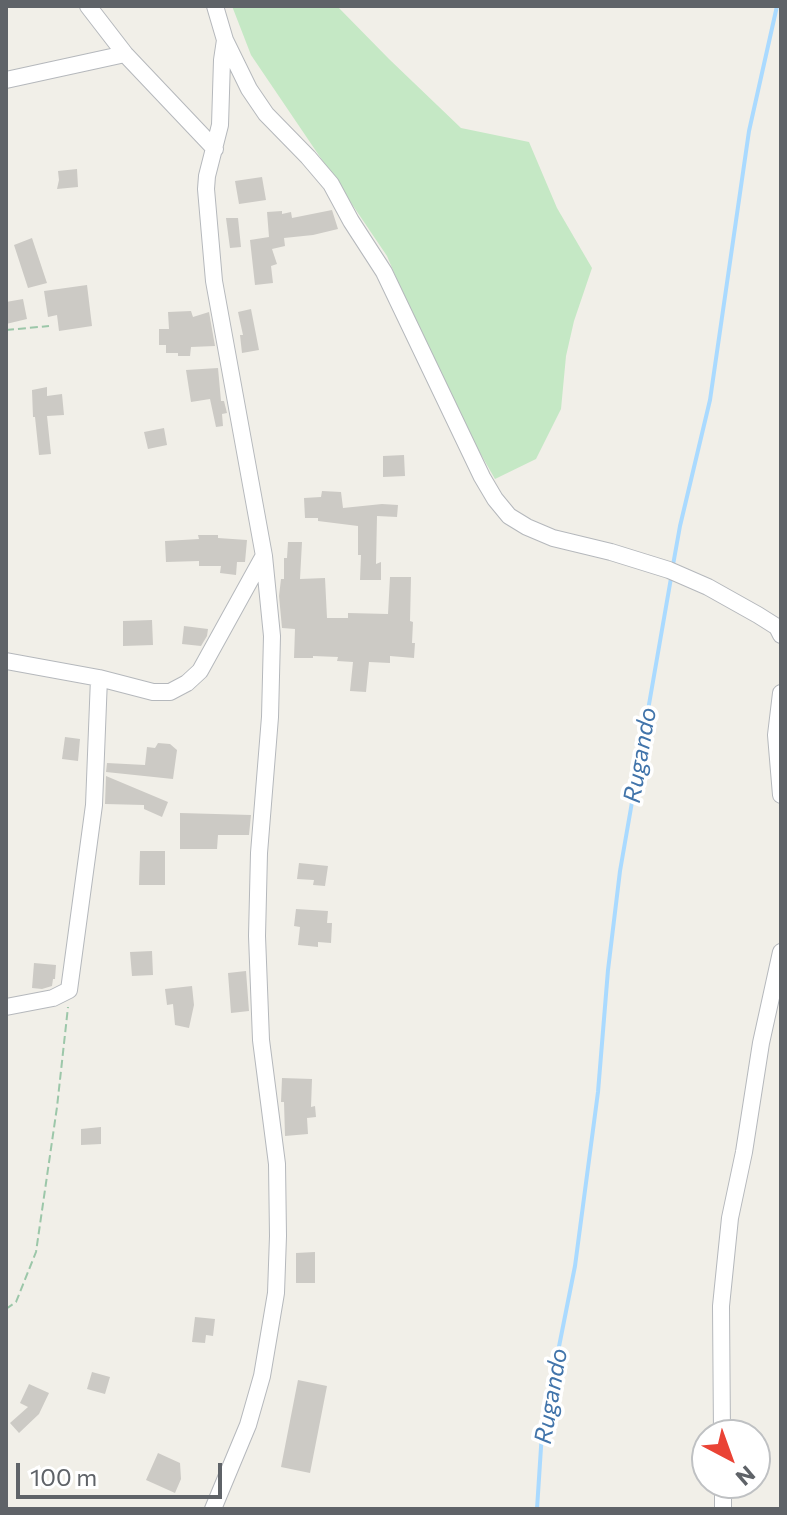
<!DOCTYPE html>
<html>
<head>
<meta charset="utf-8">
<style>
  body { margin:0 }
  #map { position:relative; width:787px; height:1515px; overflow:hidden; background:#f1efe8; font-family:Commissioner,sans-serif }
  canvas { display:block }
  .frame { position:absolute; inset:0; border:8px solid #5f6368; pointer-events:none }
  .north { position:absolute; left:691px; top:1419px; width:80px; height:80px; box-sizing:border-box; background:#fff; border:2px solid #bfc1c3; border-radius:50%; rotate:139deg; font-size:22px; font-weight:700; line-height:32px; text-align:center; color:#5f6368 }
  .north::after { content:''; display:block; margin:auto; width:28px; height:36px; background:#ea4335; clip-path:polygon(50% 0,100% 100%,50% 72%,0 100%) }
  .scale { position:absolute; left:16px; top:1463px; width:206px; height:36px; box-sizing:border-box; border:4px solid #5f6368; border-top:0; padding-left:10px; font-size:24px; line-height:28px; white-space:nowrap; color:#5f6368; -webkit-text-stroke:6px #fff; paint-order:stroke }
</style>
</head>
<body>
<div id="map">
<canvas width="787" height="1515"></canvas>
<div class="frame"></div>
<div class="north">N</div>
<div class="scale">100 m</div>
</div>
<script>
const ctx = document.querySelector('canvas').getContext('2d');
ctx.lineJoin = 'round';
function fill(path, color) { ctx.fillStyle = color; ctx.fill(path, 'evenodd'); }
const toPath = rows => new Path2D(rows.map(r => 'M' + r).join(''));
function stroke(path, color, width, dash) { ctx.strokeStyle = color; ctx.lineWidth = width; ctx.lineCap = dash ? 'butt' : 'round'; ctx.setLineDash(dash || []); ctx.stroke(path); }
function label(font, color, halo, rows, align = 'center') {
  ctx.font = font + ' Commissioner,sans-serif'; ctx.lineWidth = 7; ctx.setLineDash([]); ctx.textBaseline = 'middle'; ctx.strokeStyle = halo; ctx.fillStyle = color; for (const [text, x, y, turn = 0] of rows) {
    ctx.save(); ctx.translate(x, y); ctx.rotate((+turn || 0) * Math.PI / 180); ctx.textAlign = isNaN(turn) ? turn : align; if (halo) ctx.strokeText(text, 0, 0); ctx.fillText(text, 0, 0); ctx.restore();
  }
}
fill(toPath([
  [232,6,337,6,389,59,461,128,529,142,557,208,592,268,574,321,566,356,561,409,536,459,495,479,443,388,387,256,251,55]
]), '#c5e8c5');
stroke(toPath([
  [673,565,680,526,710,400,749,131,777,6],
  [537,1509,542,1432,575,1266,598,1092,608,970,620,871,671,578]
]), '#aadaff', 4);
fill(toPath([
  [77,169,78,187,57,189,59,180,58,171],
  [262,177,266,200,239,204,235,181],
  [332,210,338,229,313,235,284,238,285,246,272,249,277,264,271,266,273,283,255,285,250,240,269,237,267,212,282,211,282,214,291,212,292,218],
  [226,218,238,218,241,247,230,248],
  [32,238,47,283,28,288,14,245],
  [87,285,92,326,59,331,57,315,48,317,44,291],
  [23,299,27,319,6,324,6,302],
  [251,309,259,350,242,353,240,335,243,335,238,312],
  [191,311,193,317,209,312,215,346,191,347,190,356,178,356,178,353,166,353,166,345,159,345,159,329,169,329,168,312],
  [218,368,221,401,224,401,227,413,222,414,223,426,216,427,210,399,191,402,186,370],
  [47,387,47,396,62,394,64,415,47,416,51,454,39,455,35,417,33,417,32,390],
  [164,428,167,445,148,449,144,432],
  [404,455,405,476,383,477,383,456],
  [322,491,341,492,343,508,382,504,398,505,397,517,377,516,376,564,381,562,381,580,360,580,361,555,358,555,358,526,318,521,318,518,305,518,304,498,321,497],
  [198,535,218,535,218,538,247,540,245,562,237,562,236,575,220,573,221,566,199,566,199,561,166,562,165,541,199,539],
  [288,542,302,542,300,579,325,578,327,618,348,618,348,613,388,614,390,577,411,577,410,621,413,622,412,643,415,643,414,658,390,656,390,663,369,662,366,692,350,691,353,662,337,661,338,657,313,656,313,658,294,658,295,629,282,628,279,596,281,579,284,579,284,558,287,558],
  [152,620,153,645,123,646,123,621],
  [184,626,208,629,207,636,201,646,182,644],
  [65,737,80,739,78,761,62,759],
  [158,743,170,744,177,750,173,779,106,772,107,763,145,765,147,747,155,748],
  [106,776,168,802,162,817,144,809,144,805,105,804],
  [180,813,251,815,249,835,218,835,217,849,180,849],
  [140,851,165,851,165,885,139,885],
  [299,863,328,866,325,886,313,885,314,880,297,879],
  [296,909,328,911,327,923,332,923,331,943,318,942,318,947,298,945,300,927,294,926],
  [152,951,153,975,132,976,130,952],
  [34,963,56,965,55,979,53,979,52,986,42,989,32,988],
  [246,971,249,1011,231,1013,228,973],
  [192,986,194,1005,189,1028,175,1025,173,1004,167,1005,165,989],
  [282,1078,312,1079,311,1107,315,1106,316,1117,307,1118,308,1134,285,1136,284,1102,281,1102],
  [101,1127,101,1144,81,1145,81,1129],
  [315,1252,315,1283,296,1283,296,1253],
  [195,1317,215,1319,213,1336,206,1335,205,1343,192,1342],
  [92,1372,110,1377,105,1394,87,1389],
  [298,1380,327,1386,310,1473,281,1467],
  [29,1384,49,1393,39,1414,19,1433,10,1423,28,1407,20,1403],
  [158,1453,180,1463,181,1479,175,1493,146,1480]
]), '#cccac5');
const minor = toPath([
  [88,6,125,54,215,149],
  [215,6,225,40,249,89,266,114,308,157,331,184,351,221,384,272,482,477,495,499,509,516,527,527,553,538,611,552,669,570,708,587,758,615,777,627,781,635],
  [6,80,125,54],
  [6,661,99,678,153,692,170,692,187,683,200,671,263,557],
  [781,693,776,735,781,795],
  [6,1007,53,998,69,990,94,805,99,678],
  [722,1435,721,1306,730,1218,744,1152,761,1043,781,952],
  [723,1483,723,1509],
  [213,1509,248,1425,262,1376,276,1293,278,1236,277,1164,261,1040,257,936,259,853,270,717,272,636,264,556,214,281,206,189,207,176,220,125,222,60,225,40]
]);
stroke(minor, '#b5b8bc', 18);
stroke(toPath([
  [6,330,49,326],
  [6,1309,16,1302,36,1252,57,1107,68,1007]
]), '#9cc7a9', 2, [8, 4]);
stroke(minor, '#fff', 16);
label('italic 24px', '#4174aa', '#fff', [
  ["Rugando",640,755,-80],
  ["Rugando",551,1396,-80]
]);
</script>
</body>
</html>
